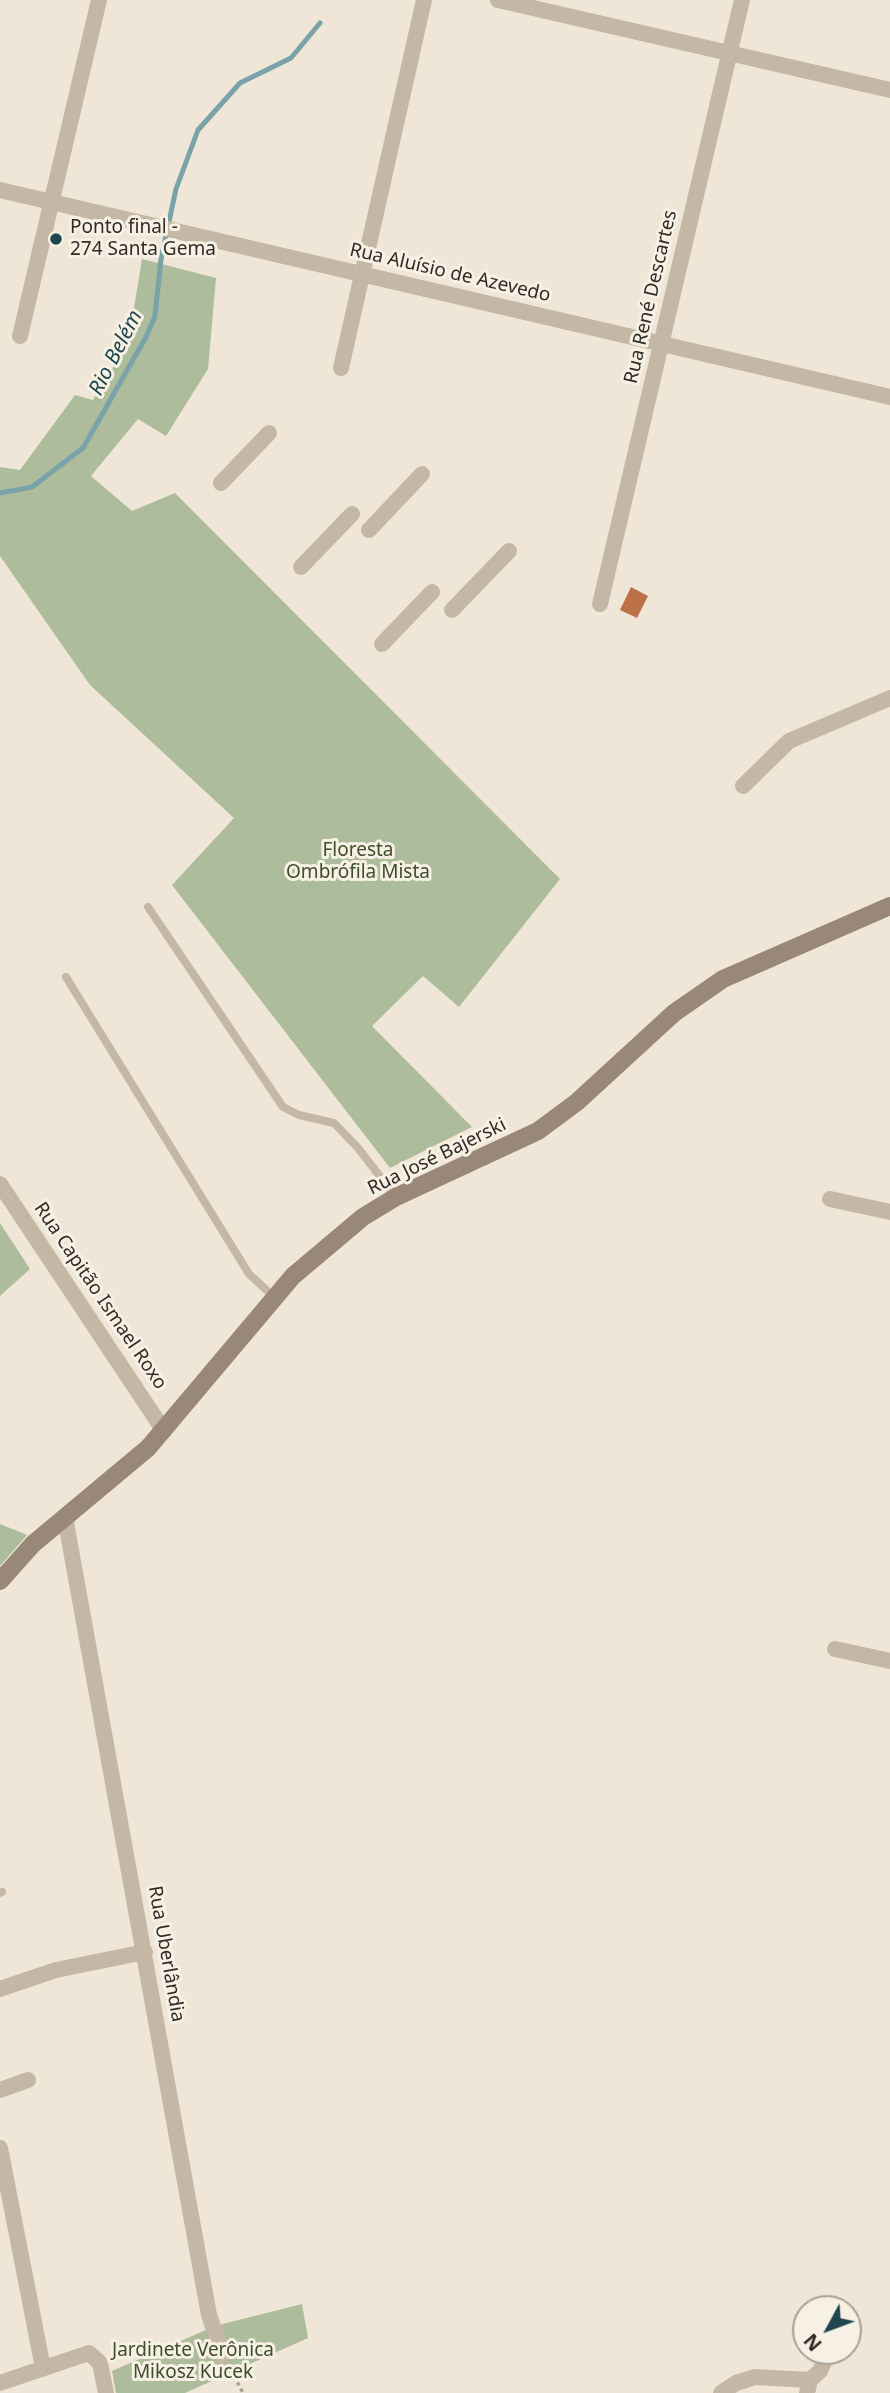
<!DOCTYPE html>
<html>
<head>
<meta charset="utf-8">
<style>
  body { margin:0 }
  #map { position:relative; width:890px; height:2393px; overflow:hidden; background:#efe6d8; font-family:"Noto Sans",sans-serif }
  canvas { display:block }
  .north { position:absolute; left:792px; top:2295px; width:70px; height:70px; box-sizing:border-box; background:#f7f0e4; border:2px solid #a8a198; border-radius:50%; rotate:229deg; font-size:19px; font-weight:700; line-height:28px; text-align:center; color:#322b26 }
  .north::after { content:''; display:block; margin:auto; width:24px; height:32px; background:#1f4750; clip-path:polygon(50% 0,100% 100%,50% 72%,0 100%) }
</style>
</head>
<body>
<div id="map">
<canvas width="890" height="2393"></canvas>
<div class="north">N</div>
</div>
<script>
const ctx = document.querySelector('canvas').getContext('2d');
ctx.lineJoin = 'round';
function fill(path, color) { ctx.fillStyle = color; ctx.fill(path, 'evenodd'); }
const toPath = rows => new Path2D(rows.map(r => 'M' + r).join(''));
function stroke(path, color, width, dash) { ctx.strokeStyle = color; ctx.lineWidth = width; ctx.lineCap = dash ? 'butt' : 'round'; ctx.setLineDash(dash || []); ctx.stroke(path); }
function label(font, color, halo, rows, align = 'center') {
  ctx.font = font + ' "Noto Sans",sans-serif'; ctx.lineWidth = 6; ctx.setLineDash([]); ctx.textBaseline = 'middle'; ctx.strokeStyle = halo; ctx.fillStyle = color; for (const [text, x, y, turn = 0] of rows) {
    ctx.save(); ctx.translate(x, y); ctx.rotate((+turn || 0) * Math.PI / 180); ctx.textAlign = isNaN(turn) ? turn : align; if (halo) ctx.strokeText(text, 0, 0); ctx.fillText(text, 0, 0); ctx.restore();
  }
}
fill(toPath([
  [142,259,216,278,208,369,166,436,138,419,91,476,132,511,175,493,560,879,459,1007,423,976,372,1026,472,1127,390,1168,172,885,234,818,90,685,0,556,0,467,20,470,75,395,93,400,120,356,133,314],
  [0,1223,30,1269,0,1296],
  [0,1524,27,1535,0,1566],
  [302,2304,308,2338,185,2393,116,2393,112,2371,215,2326]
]), '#adbc9a');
stroke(toPath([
  [0,493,32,487,83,448,146,337,155,316,161,259,176,189,198,130,240,83,291,58,320,23]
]), '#79a2a9', 5);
fill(toPath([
  [631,587,648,596,637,618,620,610]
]), '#bd7148');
stroke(toPath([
  [231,2370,243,2393]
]), '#b1a290', 3.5, [3.5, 3.5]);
stroke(toPath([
  [148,907,283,1107,299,1115,334,1123,358,1148,396,1197],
  [66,977,249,1274,275,1298],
  [0,1893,2,1892]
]), '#c5b7a5', 8);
stroke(toPath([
  [498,0,890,90],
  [0,190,890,397],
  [20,336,99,0],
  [341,368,424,0],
  [221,483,269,433],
  [369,530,422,474],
  [301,567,352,514],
  [600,604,742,0],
  [452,610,509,551],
  [382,644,432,592],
  [743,786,789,741,890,698],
  [0,1184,164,1431],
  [830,1199,890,1212],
  [65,1517,209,2315,223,2356],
  [835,1649,890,1661],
  [0,1989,56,1970,145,1952],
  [0,2090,28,2080],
  [0,2148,43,2368],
  [0,2383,89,2353,100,2363,106,2393],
  [721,2393,736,2383,755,2377,810,2380],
  [807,2393,810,2380,820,2371,829,2351]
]), '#c5b7a5', 16);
stroke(toPath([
  [0,1581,33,1544,148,1448,293,1276,363,1217,396,1197,538,1131,577,1102,674,1013,723,979,890,906]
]), '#998777', 18);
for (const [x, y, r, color] of [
  [56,239,7,"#1f4750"]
]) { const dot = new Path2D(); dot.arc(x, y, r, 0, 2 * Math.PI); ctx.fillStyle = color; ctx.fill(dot); stroke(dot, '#f7f0e4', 2.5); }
label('19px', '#322b26', '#f7f0e4', [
  ["Ponto final -",70,228],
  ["274 Santa Gema",70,250]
], 'left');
label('19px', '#322b26', '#f7f0e4', [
  ["Rua Aluísio de Azevedo",450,273,13],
  ["Rua René Descartes",651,297,-77],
  ["Rua José Bajerski",437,1157,-26],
  ["Rua Capitão Ismael Roxo",100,1296,56],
  ["Rua Uberlândia",166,1954,80]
]);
label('19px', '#3e4e2c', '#f7f0e4', [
  ["Floresta",358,851],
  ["Ombrófila Mista",358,873],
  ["Jardinete Verônica",193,2351],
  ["Mikosz Kucek",193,2373]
]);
label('italic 21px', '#1f4750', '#f7f0e4', [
  ["Rio Belém",116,353,-63]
]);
</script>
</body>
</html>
